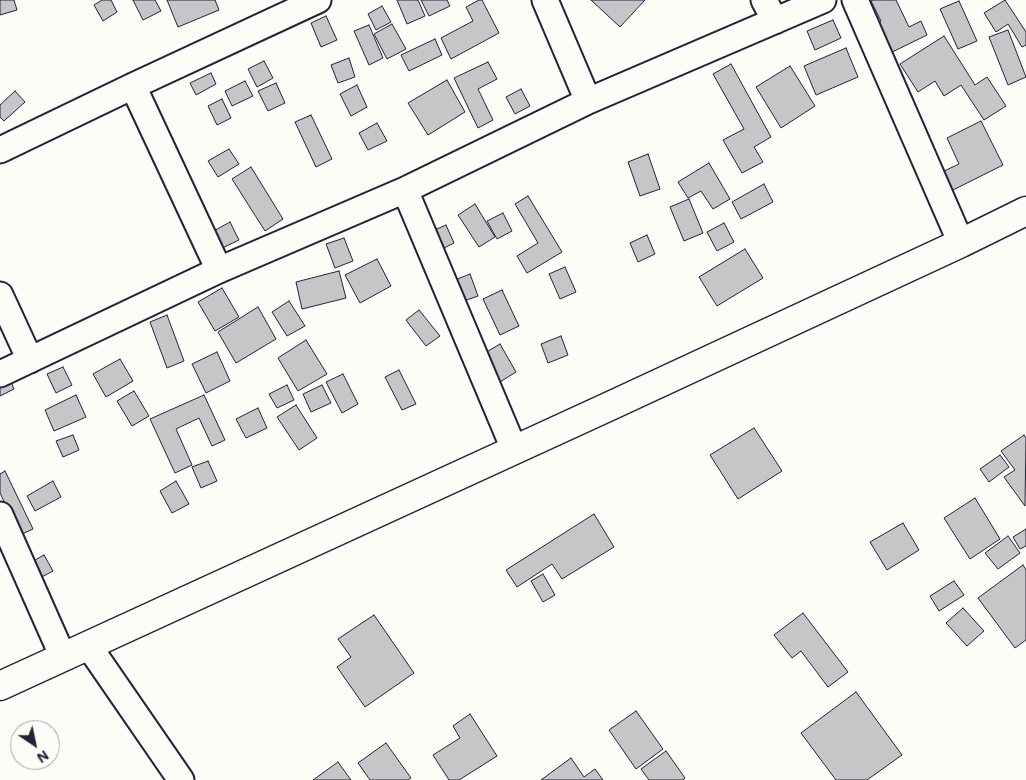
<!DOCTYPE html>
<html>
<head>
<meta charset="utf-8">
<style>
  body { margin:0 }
  #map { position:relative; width:1026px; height:780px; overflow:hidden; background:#fdfcf7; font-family:Mali,sans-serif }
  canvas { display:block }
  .north { position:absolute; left:10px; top:720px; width:50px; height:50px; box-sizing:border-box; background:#fdfcf7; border:1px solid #a5a5ac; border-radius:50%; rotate:146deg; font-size:14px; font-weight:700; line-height:20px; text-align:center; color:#22223b }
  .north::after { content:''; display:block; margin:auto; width:18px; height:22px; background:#22223b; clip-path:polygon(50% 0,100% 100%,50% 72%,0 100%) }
</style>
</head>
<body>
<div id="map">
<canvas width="1026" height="780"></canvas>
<div class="north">N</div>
</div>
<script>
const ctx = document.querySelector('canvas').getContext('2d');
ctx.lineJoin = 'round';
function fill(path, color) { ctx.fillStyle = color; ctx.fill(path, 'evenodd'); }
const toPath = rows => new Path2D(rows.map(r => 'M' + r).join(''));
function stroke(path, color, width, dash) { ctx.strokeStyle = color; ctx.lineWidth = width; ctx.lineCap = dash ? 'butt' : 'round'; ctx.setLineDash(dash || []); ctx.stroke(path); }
const building = toPath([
  [0,0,14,0,17,10,0,15,0,0],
  [102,0,111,0,117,12,103,21,94,5,102,0],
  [133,0,155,0,161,11,143,20,133,0],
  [167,0,215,0,219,10,178,27,167,0],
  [397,0,418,0,425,16,407,24,397,0],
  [421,0,447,0,450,6,429,16,421,0],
  [479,0,482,0,499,33,451,59,441,38,473,21,466,7,479,0],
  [591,0,645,0,620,27,591,0],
  [873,0,896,0,909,27,921,21,927,35,878,59,864,31,881,21,871,1,873,0],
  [1005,0,1026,32,1026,45,1022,47,1008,24,996,32,984,13,1005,0],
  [959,1,977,41,958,49,940,9,959,1],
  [382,6,391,22,376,30,368,14,382,6],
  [326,16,337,40,321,47,311,23,326,16],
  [833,20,841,38,815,50,807,31,833,20],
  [392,24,406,49,387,59,374,34,392,24],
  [369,25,383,58,369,65,354,31,369,25],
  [1008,30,1026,77,1008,85,989,37,1008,30],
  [944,36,975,85,987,77,1006,106,984,120,961,85,944,96,935,81,918,92,900,64,944,36],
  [435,39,442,55,409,71,401,55,435,39],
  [846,48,858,77,816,95,804,66,846,48],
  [349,58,355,77,338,83,331,65,349,58],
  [264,61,273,78,257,87,248,69,264,61],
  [488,62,497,79,478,89,493,120,478,128,454,78,488,62],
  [731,64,771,137,754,147,763,162,742,173,723,140,744,129,713,74,731,64],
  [790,66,815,106,781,128,756,87,790,66],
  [211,73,216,84,196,95,190,83,211,73],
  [447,80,465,112,428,135,408,103,447,80],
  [245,81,253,96,232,106,225,91,245,81],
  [276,83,285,103,268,111,258,91,276,83],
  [357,85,367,107,351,116,340,94,357,85],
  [521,89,530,106,515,114,506,97,521,89],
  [15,91,25,102,4,121,0,117,0,105,15,91],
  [222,99,231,118,217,125,208,106,222,99],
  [311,115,332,159,316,167,295,122,311,115],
  [981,121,1003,165,949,192,940,173,959,164,947,138,981,121],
  [377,123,387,141,368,150,359,133,377,123],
  [229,149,239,164,218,177,208,161,229,149],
  [648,154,660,189,640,196,628,162,648,154],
  [709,163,730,199,713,209,701,191,688,198,678,182,709,163],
  [251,167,283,219,265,231,232,179,251,167],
  [764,184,773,202,741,219,732,202,764,184],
  [528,196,562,252,527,273,517,256,538,243,515,204,528,196],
  [689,199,703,233,684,241,670,207,689,199],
  [475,204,495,237,479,247,458,215,475,204],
  [503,213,512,231,497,239,487,221,503,213],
  [230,222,239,240,218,250,210,233,230,222],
  [724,223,734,242,717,251,707,232,724,223],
  [446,225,454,243,438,251,430,232,446,225],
  [647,235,655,254,638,262,630,243,647,235],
  [344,238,353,261,335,268,326,244,344,238],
  [745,249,763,278,717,306,699,277,745,249],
  [377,259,391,286,360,303,345,275,377,259],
  [565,267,576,292,560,299,549,274,565,267],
  [339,271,346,298,302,309,296,282,339,271],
  [470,274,478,296,458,303,450,282,470,274],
  [222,288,239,317,215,331,198,302,222,288],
  [502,290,519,326,500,335,483,299,502,290],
  [289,301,305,326,287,336,272,312,289,301],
  [258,307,276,339,236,363,218,332,258,307],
  [419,310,440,336,426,346,406,320,419,310],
  [167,315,184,361,167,368,150,322,167,315],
  [561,336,568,355,548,363,541,344,561,336],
  [306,340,327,374,298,391,278,358,306,340],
  [500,344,516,372,495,385,478,357,500,344],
  [217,352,230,381,206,393,192,364,217,352],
  [120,359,133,381,106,397,93,374,120,359],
  [63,367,72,385,56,393,47,374,63,367],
  [399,370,416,404,402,410,385,377,399,370],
  [343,374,358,404,342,413,326,382,343,374],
  [8,375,14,389,0,396,0,379,8,375],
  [287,385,294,400,277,408,269,394,287,385],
  [322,385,331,403,311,412,303,394,322,385],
  [134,391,149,416,132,426,117,401,134,391],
  [76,395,86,417,54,431,45,410,76,395],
  [204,395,225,440,212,446,199,418,176,429,192,465,175,473,150,419,204,395],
  [296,405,317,438,299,450,277,417,296,405],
  [258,408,267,428,246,438,236,419,258,408],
  [754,428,782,471,738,499,710,455,754,428],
  [73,435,79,450,63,457,56,441,73,435],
  [1024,435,1026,438,1025,506,1004,477,1015,470,1001,451,1024,435],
  [1000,455,1009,467,989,482,980,469,1000,455],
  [208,461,217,481,201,488,192,467,208,461],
  [5,471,33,529,20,535,0,493,0,474,5,471],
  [53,481,61,497,35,511,27,496,53,481],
  [176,481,189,504,172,513,160,491,176,481],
  [975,498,1000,539,970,559,944,518,975,498],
  [594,514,614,547,562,579,552,564,517,587,506,570,594,514],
  [903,523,919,550,887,570,870,542,903,523],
  [1026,529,1026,546,1020,549,1013,537,1026,529],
  [1008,536,1020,553,998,569,985,553,1008,536],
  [44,555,53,571,36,580,28,564,44,555],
  [1023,565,1026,570,1026,640,1015,648,978,598,1023,565],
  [543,574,555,595,543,602,531,581,543,574],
  [954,581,964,595,939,611,930,596,954,581],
  [963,608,984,631,967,646,946,623,963,608],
  [803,613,848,672,828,687,801,651,792,658,774,635,803,613],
  [374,615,414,673,365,707,337,667,351,657,338,639,374,615],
  [856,692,902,755,867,780,836,780,801,733,856,692],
  [636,711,663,749,636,769,609,730,636,711],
  [470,714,497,756,459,780,449,780,433,755,460,738,453,726,470,714],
  [386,743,411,778,408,780,370,780,358,763,386,743],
  [666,751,685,778,683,780,649,780,641,769,666,751],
  [571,758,584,777,595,769,603,780,541,780,571,758],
  [338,762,351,780,313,780,338,762]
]);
fill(building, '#c6c6c8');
stroke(building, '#22223b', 1);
const street = toPath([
  [545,0,588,101],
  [764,0,775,21],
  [855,0,961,243],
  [133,86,219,270],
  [0,150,133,86,318,0],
  [405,190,514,449],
  [0,295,30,360],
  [0,374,219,270,405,190,588,101,823,0],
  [0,515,63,657],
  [88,645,181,780]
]);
const secondary = toPath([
  [0,686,610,406,961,243,1026,211]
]);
stroke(street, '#22223b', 29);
stroke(secondary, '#22223b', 31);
stroke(street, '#fdfcf7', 25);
stroke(secondary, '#fdfcf7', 28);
</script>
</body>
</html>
